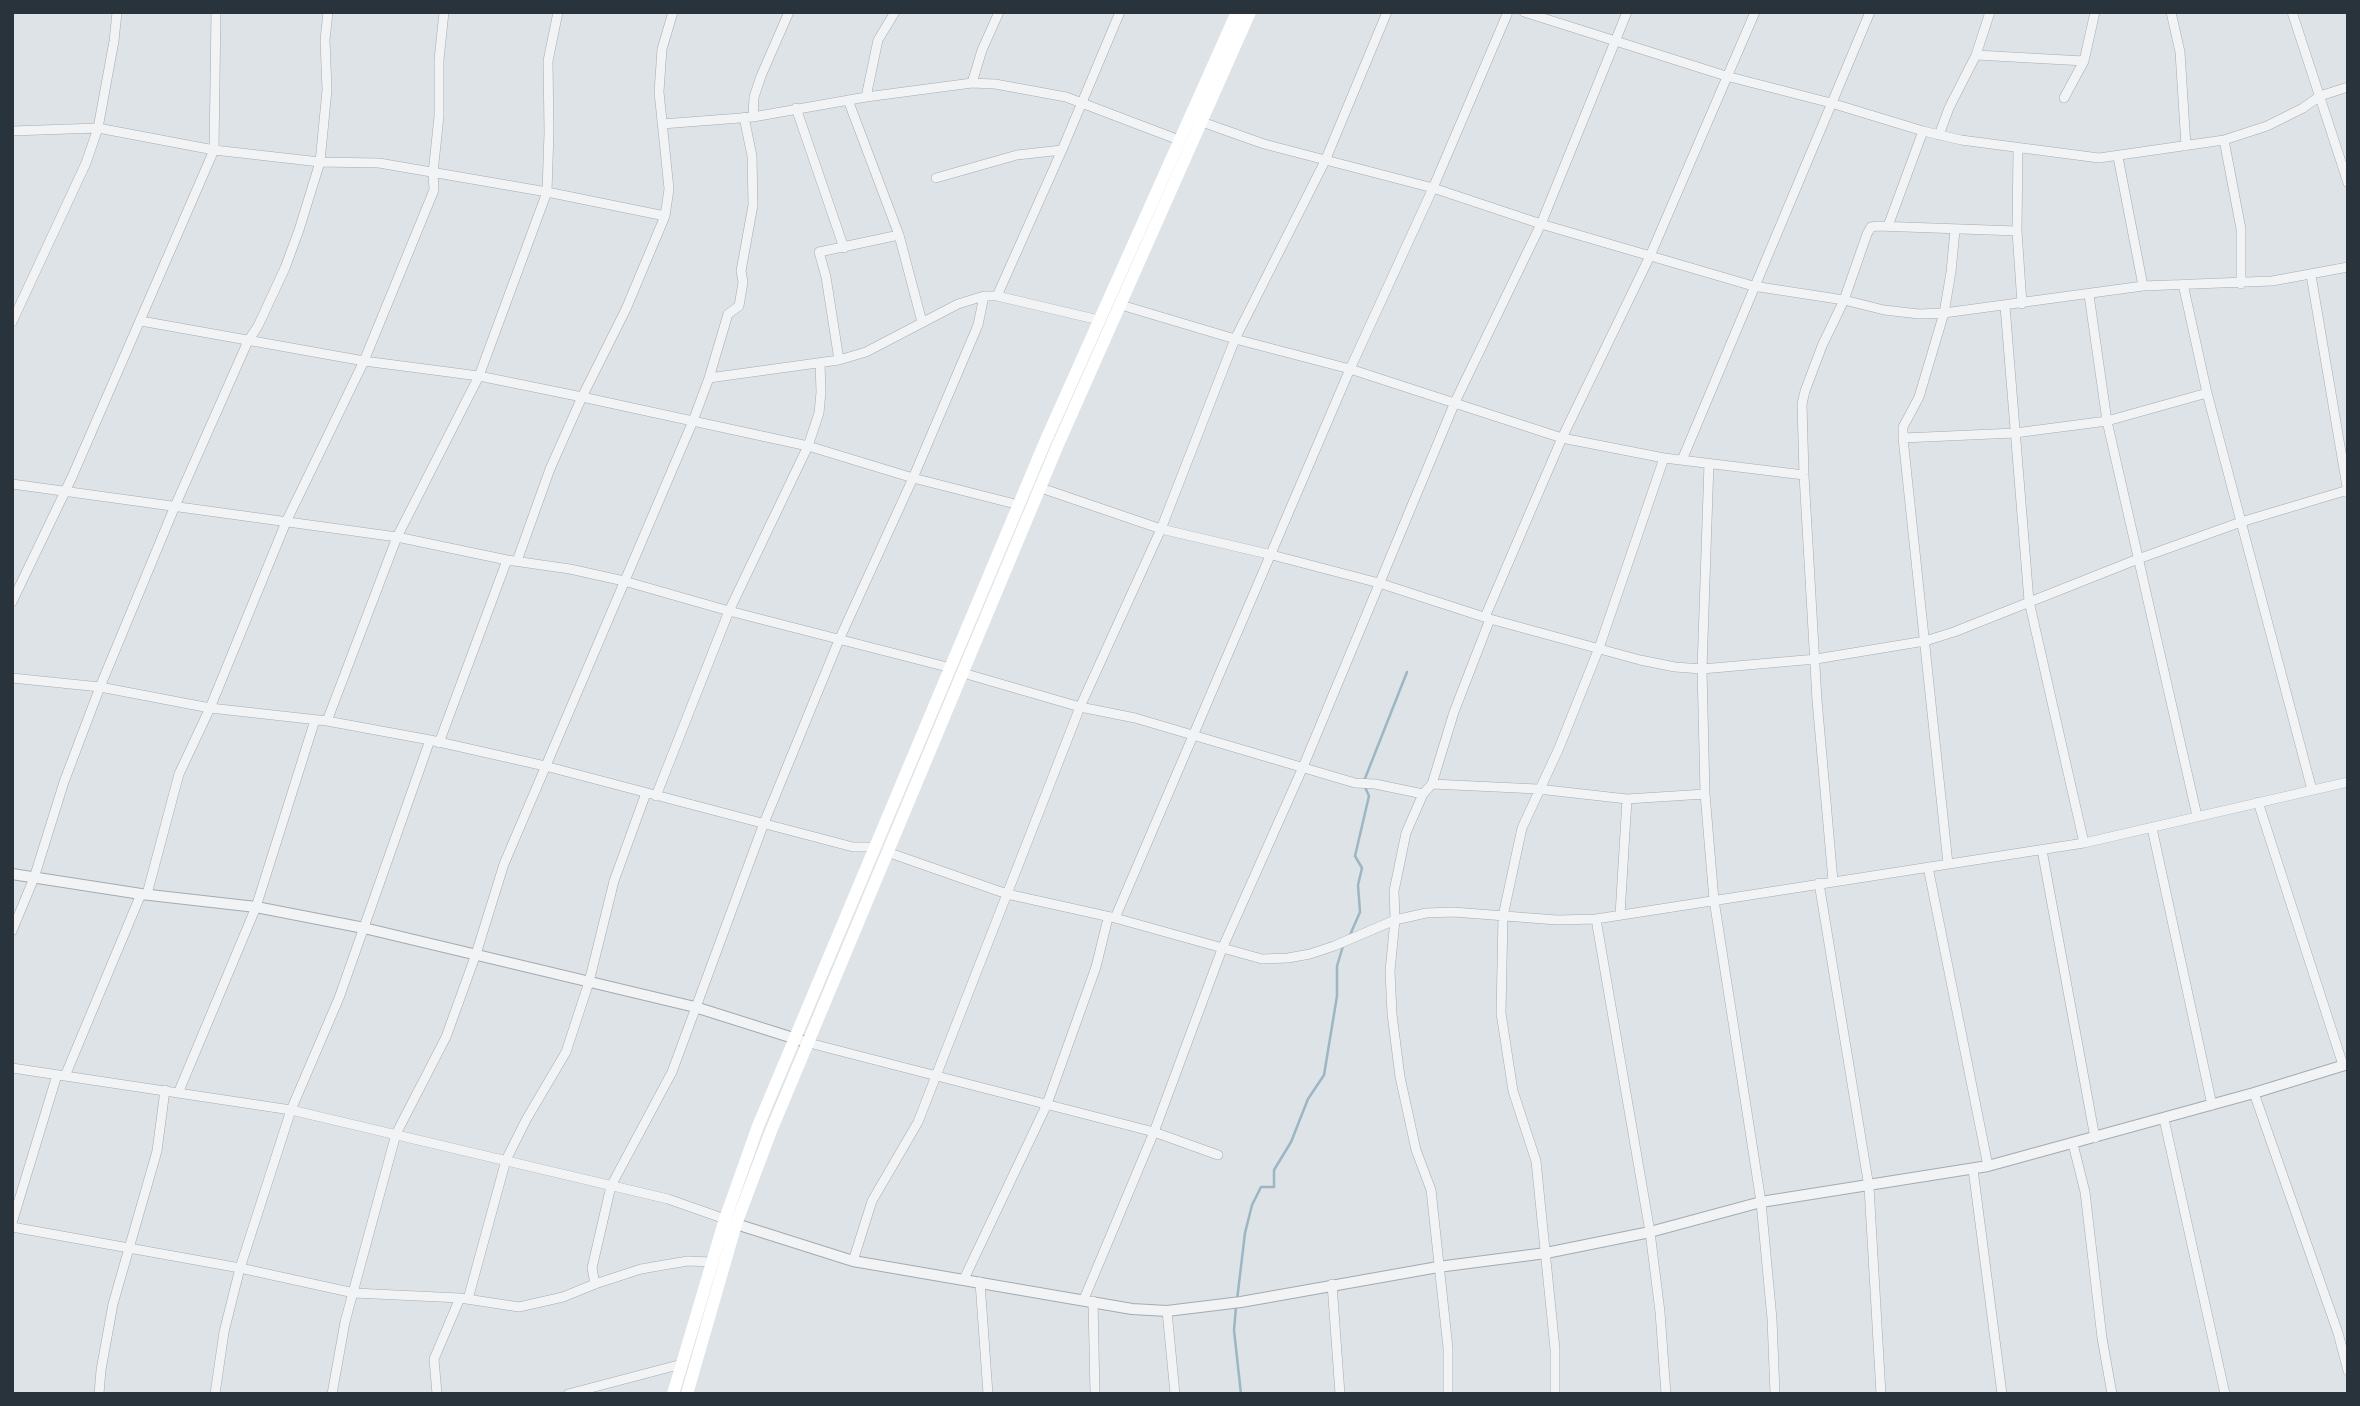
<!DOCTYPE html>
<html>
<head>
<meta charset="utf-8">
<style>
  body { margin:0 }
  #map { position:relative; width:2360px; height:1406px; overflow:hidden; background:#dee3e7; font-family:"Titillium Web",sans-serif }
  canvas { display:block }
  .frame { position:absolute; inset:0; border:14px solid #29333c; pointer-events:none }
</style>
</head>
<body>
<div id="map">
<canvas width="2360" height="1406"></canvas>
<div class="frame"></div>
</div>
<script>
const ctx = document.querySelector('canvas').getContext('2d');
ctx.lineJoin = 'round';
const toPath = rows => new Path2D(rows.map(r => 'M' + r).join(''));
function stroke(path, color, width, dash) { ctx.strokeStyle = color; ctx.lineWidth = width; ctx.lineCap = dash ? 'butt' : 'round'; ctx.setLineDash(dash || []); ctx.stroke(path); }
stroke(toPath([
  [1364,781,1407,672],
  [1350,935,1360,912,1358,885,1362,868,1355,856,1369,796,1365,787],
  [1237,1300,1245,1233,1252,1205,1261,1187,1274,1187,1274,1170,1291,1142,1308,1099,1324,1075,1337,996,1337,966,1343,946],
  [1236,1307,1234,1330,1241,1394]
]), '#9cb6c4', 2.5);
const minor = toPath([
  [1524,12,1726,76,1831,103,1923,131,1961,140,2099,158,2224,140,2267,126,2303,108,2320,96,2348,87],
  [2171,12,2180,52,2186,146],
  [2292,12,2348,183],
  [1976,55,2084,61],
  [972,83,982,50,999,12],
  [866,97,878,40,895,12],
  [2064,98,2084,61,2095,12],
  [848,100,899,235,922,322],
  [796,108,844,248],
  [753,117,754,97,761,76,789,12],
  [1202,122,1264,144,1433,188,1541,224,1753,286,1844,300,1884,310,1919,314,1944,313,2143,286,2272,281,2348,267],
  [662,124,753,117,866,97,972,83,995,84,1066,97,1179,140],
  [12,131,98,128,214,150,320,162,379,163,547,192,665,216],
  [1939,135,1949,108,1976,55,1990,12],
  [2224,140,2241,229,2241,284],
  [2018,148,2017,231,2022,304],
  [2118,157,2143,286],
  [936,178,1017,155,1062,150],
  [1888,226,1923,131],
  [2311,275,2348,493],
  [2183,284,2207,393,2312,790],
  [2089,295,2107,421,2197,816],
  [997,296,1062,150,1120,12],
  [1121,305,1235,339,1350,369,1562,438,1664,458,1804,475],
  [2005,306,2029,601,2084,843],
  [141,321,364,361,479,376,582,397,808,446,913,478,1019,505],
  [12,322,86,163,98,128,114,41,117,12],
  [839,360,826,277,819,252,899,235],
  [709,378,839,360,866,352,958,304,984,296,997,296,1099,320],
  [1903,438,2015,433,2107,421,2207,393],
  [1682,460,1870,12],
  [1709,463,1702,669,1705,794,1714,900,1761,1202,1772,1319,1775,1394],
  [12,484,397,537,507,560,570,569,624,581,729,611,951,668],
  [1041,488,1161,529,1272,555,1379,583,1490,619,1640,660,1675,667,1702,669,1816,659,1925,641,1954,632,2138,559,2241,522,2348,490],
  [517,561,550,469,582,397,626,309,665,216,669,189,659,92,662,49,673,12],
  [12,602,72,477,214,150,216,12],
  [1485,617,1562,438,1650,256,1755,12],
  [963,673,1080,707,1135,718,1355,783,1375,784,1423,794],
  [12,678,100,687,210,708,327,721,430,740,545,766,853,847,874,847],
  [327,721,397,537,479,376,547,192,549,132,548,61,558,12],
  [439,743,507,560],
  [1432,784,1538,789,1627,799,1705,794],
  [656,796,729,611,808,446,819,413,821,392,820,363],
  [2258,802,2343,1065],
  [2152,828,2212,1105],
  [2042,850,2095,1138],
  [887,852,1007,894,1115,918,1262,959,1288,958,1310,954,1334,946,1395,920,1426,913,1453,912,1557,920,1596,919,2084,843,2348,782],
  [1948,864,1903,438,1903,427,1919,397,1944,313,1951,272,1955,230],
  [1928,867,1988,1166],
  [1833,881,1817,700,1804,475,1802,404,1805,391,1822,346,1844,300,1867,234,1871,227,1877,226,2017,231],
  [1819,883,1869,1187,1881,1394],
  [147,894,179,774,210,708,286,522,364,361,434,190,433,173,439,116,439,60,444,12],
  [1620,915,1627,799],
  [1115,918,1350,369,1433,188,1508,12],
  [1596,919,1650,1232,1660,1312,1666,1394],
  [12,931,34,878,64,782,100,687,175,506,248,341,258,326,285,268,299,230,320,162,327,90,325,40,328,12],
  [809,1043,1154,1132,1218,1155],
  [12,1068,291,1110,668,1199,725,1219],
  [65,1076,141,894],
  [179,1091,256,907,315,720],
  [2254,1093,2338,1333,2348,1371],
  [2164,1119,2225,1394],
  [2073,1144,2085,1192,2102,1338,2112,1394],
  [1973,1169,2002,1394],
  [12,1223,57,1075],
  [12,1227,240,1268,354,1293,460,1298,519,1307,563,1297,595,1284,592,1268,611,1186,672,1072,764,823,839,640,913,478,978,325,984,296],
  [853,1261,872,1201,918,1122,1080,707,1161,529,1235,339,1325,161,1387,12],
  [964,1279,1047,1104,1096,967,1108,918],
  [980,1282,988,1394],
  [595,1284,641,1269,664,1265,688,1261,712,1262],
  [1332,1284,1340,1394],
  [468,1299,506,1160,526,1120,566,1052,589,982,614,881,646,793],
  [1084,1299,1154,1132,1222,949,1303,767,1455,402,1541,224,1627,12],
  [1093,1301,1095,1394],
  [1167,1311,1175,1394],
  [99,1394,101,1370,113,1304,157,1151,165,1090],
  [215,1394,224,1332,240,1268,291,1110,339,998,430,740],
  [332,1394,345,1322,396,1134,446,1037,476,954,504,864,693,421,709,378,728,314,739,306,743,282,741,271,753,205,752,156,744,117],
  [437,1394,434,1359,460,1298],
  [568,1394,682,1364],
  [1448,1394,1448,1348,1431,1190,1416,1150,1400,1077,1392,1014,1390,971,1395,920,1394,891,1406,833,1423,794,1432,784,1454,712,1490,619],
  [1555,1394,1555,1349,1536,1161,1513,1091,1501,1013,1503,916,1522,828,1559,748,1599,648,1664,458]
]);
const tertiary = toPath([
  [12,874,141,894,256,907,364,928,695,1007,809,1043],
  [736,1224,853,1261,1132,1309,1167,1311,1241,1302,1438,1267,1546,1253,1650,1232,1761,1202,1988,1166,2254,1093,2348,1064]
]);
stroke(minor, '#a4abb0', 10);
stroke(tertiary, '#a4abb0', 12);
stroke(minor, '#f1f3f5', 9);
stroke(tertiary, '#f1f3f5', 10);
stroke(toPath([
  [673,1394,725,1219,758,1126,1045,442,1237,12],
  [687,1394,736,1224,771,1131,1057,447,1250,12]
]), '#fff', 12);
</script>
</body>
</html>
